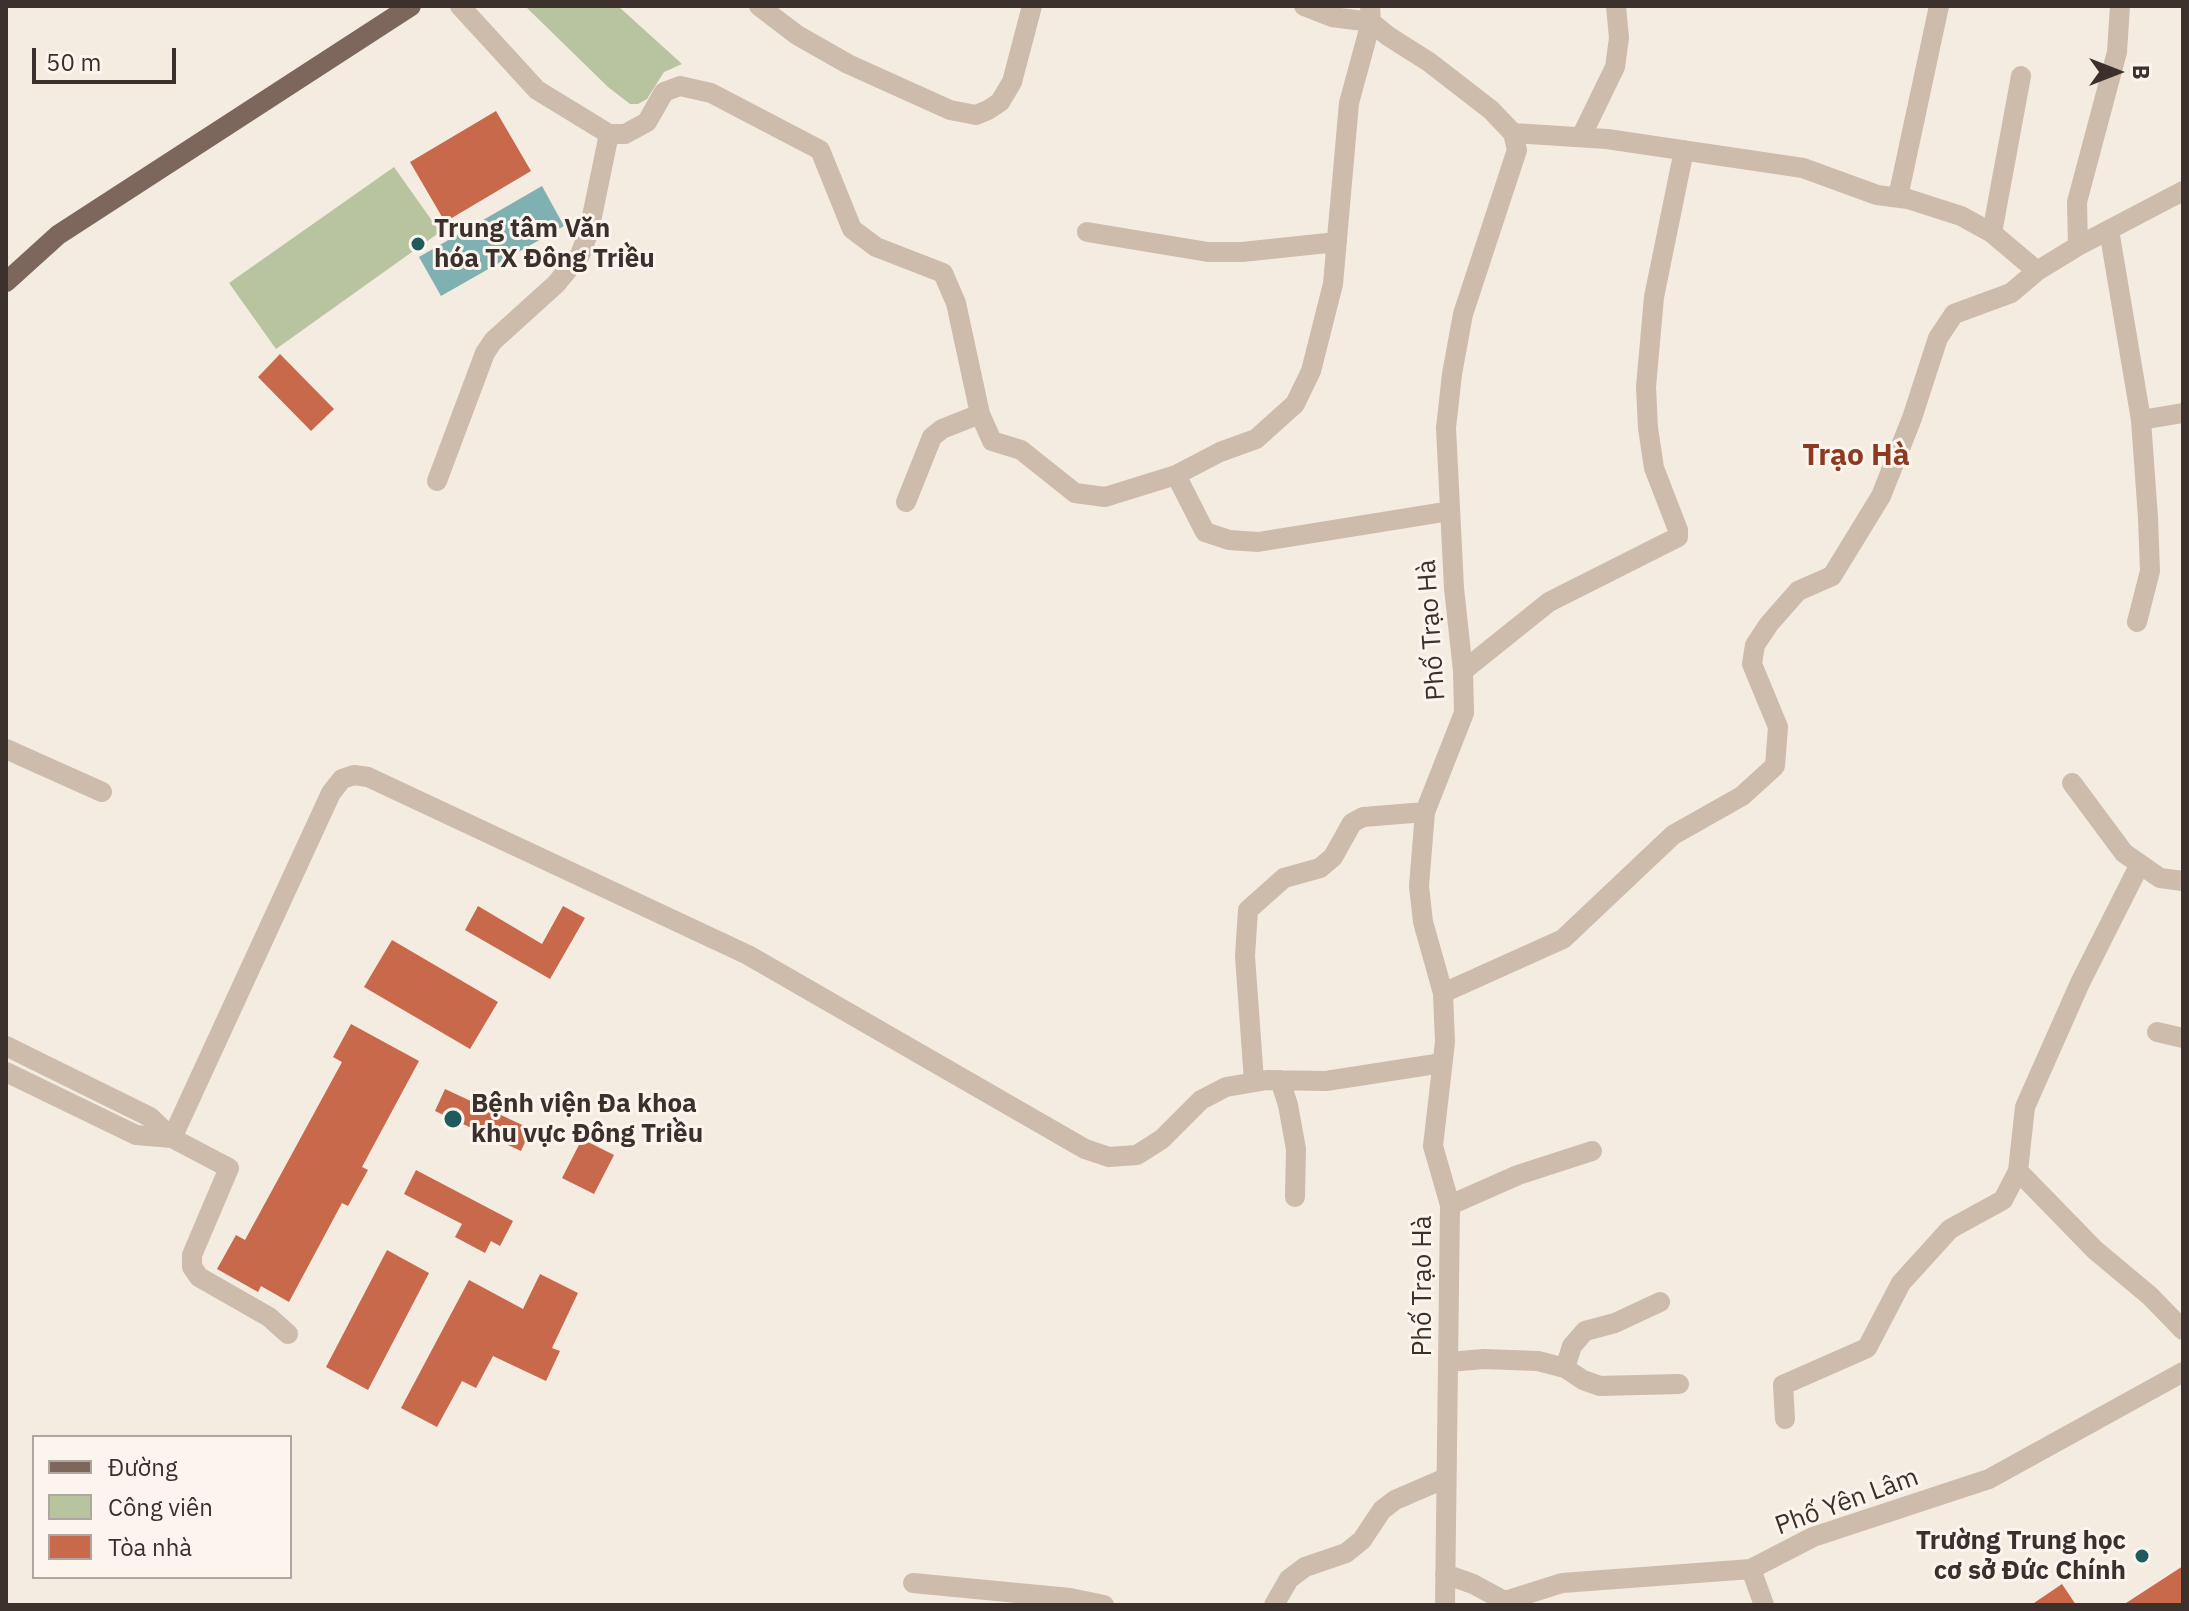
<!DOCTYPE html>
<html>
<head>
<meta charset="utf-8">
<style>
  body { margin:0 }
  #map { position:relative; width:2189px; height:1611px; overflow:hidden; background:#f4ebe1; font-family:"IBM Plex Sans",sans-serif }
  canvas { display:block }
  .frame { position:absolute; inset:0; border:8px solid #3b302b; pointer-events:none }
  .legend { position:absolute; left:32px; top:1435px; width:260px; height:144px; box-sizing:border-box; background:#fbf5ee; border:2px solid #aea6a0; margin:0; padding:10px 14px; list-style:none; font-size:24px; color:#3b302b }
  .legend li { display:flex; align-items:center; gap:16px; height:40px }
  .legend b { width:40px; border:2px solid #aea6a0 }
  .north { position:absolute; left:2077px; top:32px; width:80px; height:80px; -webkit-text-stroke:6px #fbf5ee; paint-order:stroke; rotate:90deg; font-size:22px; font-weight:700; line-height:32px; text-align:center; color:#3b302b }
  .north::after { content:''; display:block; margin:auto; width:28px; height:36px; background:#3b302b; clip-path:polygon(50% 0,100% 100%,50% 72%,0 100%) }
  .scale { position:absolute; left:32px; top:48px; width:144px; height:36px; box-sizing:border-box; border:4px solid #3b302b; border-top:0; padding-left:10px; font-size:24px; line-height:28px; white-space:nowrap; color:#3b302b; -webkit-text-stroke:6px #fbf5ee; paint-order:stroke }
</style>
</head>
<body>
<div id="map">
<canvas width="2189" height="1611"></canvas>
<div class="frame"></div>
<ul class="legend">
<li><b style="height:10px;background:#7d675c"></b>Đường</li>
<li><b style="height:22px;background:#b8c4a0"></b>Công viên</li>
<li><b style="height:22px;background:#c8694b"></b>Tòa nhà</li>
</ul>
<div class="north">B</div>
<div class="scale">50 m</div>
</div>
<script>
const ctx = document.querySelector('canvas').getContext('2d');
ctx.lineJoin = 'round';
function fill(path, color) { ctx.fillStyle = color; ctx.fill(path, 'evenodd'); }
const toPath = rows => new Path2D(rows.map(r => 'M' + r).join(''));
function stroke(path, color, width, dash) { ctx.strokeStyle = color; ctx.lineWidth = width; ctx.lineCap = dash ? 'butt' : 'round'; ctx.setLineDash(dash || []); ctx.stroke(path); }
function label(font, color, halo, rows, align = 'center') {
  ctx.font = font + ' "IBM Plex Sans",sans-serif'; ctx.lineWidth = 6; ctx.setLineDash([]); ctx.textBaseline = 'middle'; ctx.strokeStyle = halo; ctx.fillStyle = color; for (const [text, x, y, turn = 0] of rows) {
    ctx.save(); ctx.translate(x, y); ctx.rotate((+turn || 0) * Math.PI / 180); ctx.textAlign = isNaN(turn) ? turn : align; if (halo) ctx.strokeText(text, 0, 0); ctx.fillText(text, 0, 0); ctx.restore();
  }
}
fill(toPath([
  [525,6,618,6,682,64,664,72,647,99,638,104,630,104,608,87],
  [394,167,440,232,276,349,229,283]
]), '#b8c4a0');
fill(toPath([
  [542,186,564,226,441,296,419,257]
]), '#7fb0b2');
fill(toPath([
  [496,111,531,171,445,222,410,162],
  [280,354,334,409,311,431,258,377],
  [478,906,542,944,563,906,585,918,550,979,465,930],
  [392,940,498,1002,470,1049,364,987],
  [351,1024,419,1061,362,1167,368,1170,348,1206,342,1203,289,1302,261,1286,258,1292,217,1269,236,1235,245,1240,342,1062,333,1057],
  [445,1089,531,1129,521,1151,435,1111],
  [582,1139,614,1155,594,1194,562,1178],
  [416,1170,513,1221,500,1246,491,1241,485,1253,455,1237,462,1224,404,1194],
  [387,1250,429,1273,368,1390,326,1367],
  [540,1274,578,1293,552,1348,560,1351,546,1381,493,1356,476,1388,462,1381,437,1427,401,1408,469,1280,523,1309],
  [2183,1566,2183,1602,2178,1605,2123,1605],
  [2062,1584,2076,1605,2031,1605]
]), '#c8694b');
stroke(toPath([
  [460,6,537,90,609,134,625,134,647,122,664,92,680,86,711,93,820,150,852,229,876,247,943,273,956,303,980,414,992,441,1021,450,1075,493,1105,497,1176,475,1205,532,1229,540,1258,542,1450,511],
  [759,6,797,35,848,64,950,110,976,115,988,110,1000,102,1012,82,1032,6],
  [1370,6,1371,22,1388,36,1429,62,1491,110,1513,133,1517,150,1463,314,1452,374,1446,428,1454,588,1463,671,1464,713,1425,812,1419,886,1423,922,1443,993,1445,1042,1433,1146,1450,1205,1445,1605],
  [1513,133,1607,139,1803,168,1877,195,1908,199,1961,216,1992,233,2037,271],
  [1581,137,1615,67,1619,38,1616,6],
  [1898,197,1939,6],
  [2109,230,2141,420,2148,518,2150,571,2137,622],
  [1087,232,1208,252,1242,252,1337,242],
  [1992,233,2021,76],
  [2078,246,2077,202,2117,52,2120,6],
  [2141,420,2183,413],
  [1176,475,1220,452,1256,439,1295,404,1311,371,1333,284,1349,103,1371,22,1332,17,1304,6],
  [437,481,485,353,493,341,556,284,580,255,589,231,609,134],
  [906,502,932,437,942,429,980,414],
  [1463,671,1549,602,1678,537,1678,530,1654,468,1648,428,1646,387,1654,297,1684,150],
  [6,749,102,792],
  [2072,783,2124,853,2160,878,2183,881],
  [1443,993,1563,939,1673,835,1742,796,1775,766,1778,727,1752,664,1755,645,1769,624,1798,591,1832,576,1881,496,1912,418,1938,338,1954,314,2011,293,2037,271,2078,246,2183,191],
  [2157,1032,2183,1038],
  [6,1046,150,1117,172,1138,229,1168,192,1255,192,1267,199,1277,269,1317,288,1334],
  [6,1072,136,1135,172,1138],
  [1280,1080,1288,1105,1296,1149,1295,1197],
  [1254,1081,1245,956,1248,910,1284,878,1320,868,1333,857,1352,823,1363,817,1425,812],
  [172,1138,331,793,342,779,354,775,368,777,748,955,1085,1149,1109,1157,1137,1155,1162,1139,1201,1100,1226,1087,1267,1080,1326,1081,1442,1063],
  [2018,1171,2095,1250,2150,1296,2183,1330],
  [1450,1205,1518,1175,1592,1151],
  [1449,1362,1484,1359,1538,1361,1565,1368,1583,1380,1600,1386,1679,1384],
  [1565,1368,1572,1346,1585,1331,1615,1323,1660,1302],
  [1785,1419,1783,1385,1867,1348,1901,1283,1950,1229,2003,1200,2018,1171,2025,1107,2080,983,2140,864],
  [1751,1569,1764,1605],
  [1445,1574,1473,1584,1512,1605],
  [913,1583,1070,1598,1104,1605],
  [1505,1601,1562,1583,1751,1569,1813,1537,1989,1479,2183,1372],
  [1274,1605,1289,1579,1305,1567,1346,1553,1362,1540,1382,1510,1395,1500,1446,1478]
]), '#cdbbac', 20);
stroke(toPath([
  [6,282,58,235,411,6]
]), '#7d675c', 20);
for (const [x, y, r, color] of [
  [418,244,8,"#1f5a5e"],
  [453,1119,10,"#1f5a5e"],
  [2142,1556,8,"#1f5a5e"]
]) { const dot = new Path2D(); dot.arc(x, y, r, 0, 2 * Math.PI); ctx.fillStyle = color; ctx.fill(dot); stroke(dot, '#fbf5ee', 3); }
label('bold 26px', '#3b302b', '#fbf5ee', [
  ["Trung tâm Văn",434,229],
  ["hóa TX Đông Triều",434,259],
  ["Bệnh viện Đa khoa",471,1104],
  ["khu vực Đông Triều",471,1134],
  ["Trường Trung học",2126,1541,"right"],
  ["cơ sở Đức Chính",2126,1571,"right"]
], 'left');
label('26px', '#3b302b', '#fbf5ee', [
  ["Phố Trạo Hà",1432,630,-94],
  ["Phố Trạo Hà",1423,1286,-90],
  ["Phố Yên Lâm",1847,1502,-20]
]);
label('bold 30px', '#8c3b22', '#fbf5ee', [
  ["Trạo Hà",1856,456]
]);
</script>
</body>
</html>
